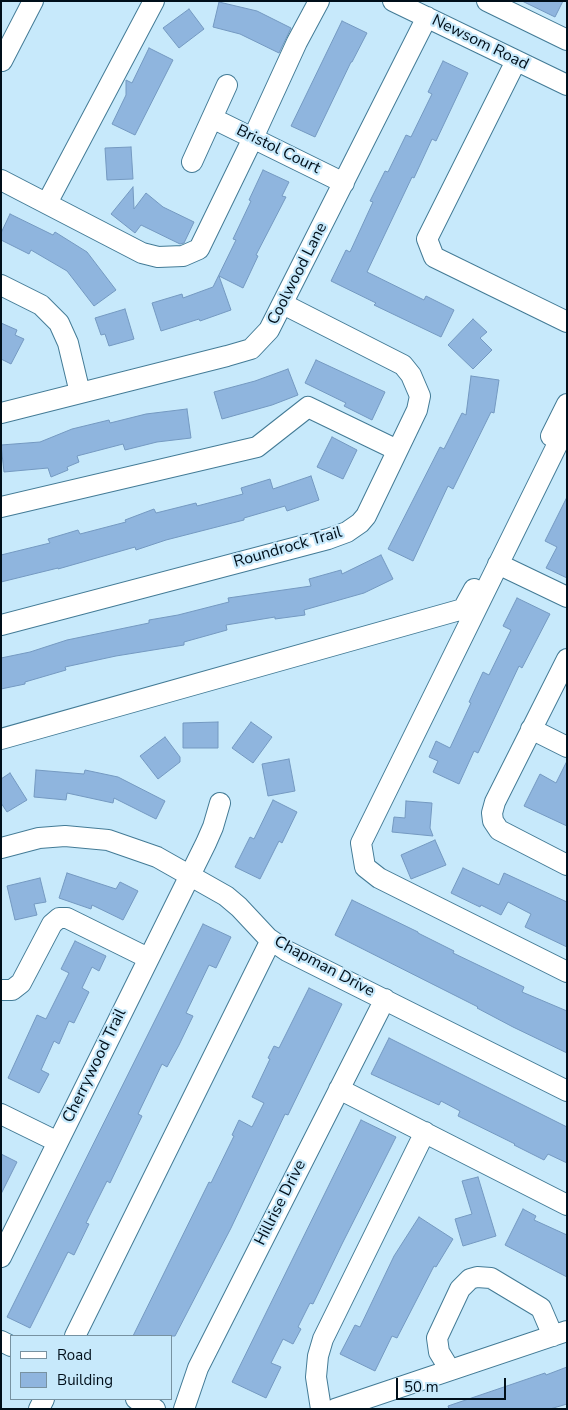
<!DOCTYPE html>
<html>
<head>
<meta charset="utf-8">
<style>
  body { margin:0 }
  #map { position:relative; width:568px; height:1410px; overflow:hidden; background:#c7e9fb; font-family:"Nunito Sans",sans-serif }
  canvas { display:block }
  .frame { position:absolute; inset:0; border:2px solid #000f1a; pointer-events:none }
  .legend { position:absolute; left:10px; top:1335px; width:162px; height:65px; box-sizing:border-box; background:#c7e9fb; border:1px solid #7792a1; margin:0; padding:6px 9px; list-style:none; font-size:15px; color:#000f1a }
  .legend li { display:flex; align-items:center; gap:10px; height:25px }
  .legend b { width:25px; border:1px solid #7792a1 }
  .scale { position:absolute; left:396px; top:1378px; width:110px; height:22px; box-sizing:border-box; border:2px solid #000f1a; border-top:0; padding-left:6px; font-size:15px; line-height:18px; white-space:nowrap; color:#000f1a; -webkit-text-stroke:4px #c7e9fb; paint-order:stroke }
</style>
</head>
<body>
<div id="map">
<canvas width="568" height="1410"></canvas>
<div class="frame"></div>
<ul class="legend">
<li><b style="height:6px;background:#fff"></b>Road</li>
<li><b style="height:14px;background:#8fb5de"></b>Building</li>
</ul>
<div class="scale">50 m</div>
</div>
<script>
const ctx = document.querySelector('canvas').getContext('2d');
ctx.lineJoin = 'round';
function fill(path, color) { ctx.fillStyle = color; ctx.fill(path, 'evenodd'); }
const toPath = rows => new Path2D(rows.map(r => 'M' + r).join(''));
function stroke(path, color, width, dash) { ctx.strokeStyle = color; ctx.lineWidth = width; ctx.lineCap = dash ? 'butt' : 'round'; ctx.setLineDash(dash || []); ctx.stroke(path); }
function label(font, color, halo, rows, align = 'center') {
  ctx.font = font + ' "Nunito Sans",sans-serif'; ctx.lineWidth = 4.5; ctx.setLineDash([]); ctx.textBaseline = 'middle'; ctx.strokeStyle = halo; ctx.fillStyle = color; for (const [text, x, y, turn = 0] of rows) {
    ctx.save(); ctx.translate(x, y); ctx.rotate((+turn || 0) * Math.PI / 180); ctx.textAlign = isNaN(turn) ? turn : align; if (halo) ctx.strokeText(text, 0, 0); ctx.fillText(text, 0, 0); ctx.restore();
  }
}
const building = toPath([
  [522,1,563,1,555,17,522,1],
  [219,2,257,11,291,28,279,53,240,34,213,27,219,2],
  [189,9,204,29,179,48,163,28,189,9],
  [342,21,367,33,352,62,351,62,315,137,291,126,342,21],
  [149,48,173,60,135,135,112,124,126,95,126,80,132,83,149,48],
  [443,61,468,73,436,141,432,139,414,178,412,177,367,272,424,300,426,296,454,310,441,337,374,305,376,303,331,281,346,250,350,252,373,202,370,201,385,171,388,172,406,135,411,137,432,94,428,92,443,61],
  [131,147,133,179,107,180,105,148,131,147],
  [263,170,289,182,282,196,286,197,256,255,258,256,243,288,219,276,231,310,200,321,199,319,161,331,152,303,182,294,183,298,213,287,236,240,233,239,251,201,249,200,263,170],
  [133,187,134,209,146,193,163,207,194,222,184,243,180,244,141,225,135,233,111,214,133,187],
  [10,214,53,235,55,232,87,252,116,290,94,306,67,271,31,250,29,254,1,240,1,233,10,214],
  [125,309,134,339,109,346,105,334,101,335,95,318,125,309],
  [473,319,487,332,480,338,492,350,473,369,448,345,473,319],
  [1,323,17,330,15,335,24,339,11,364,1,359,1,323],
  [316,360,385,392,372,420,344,406,346,403,305,383,316,360],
  [288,369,298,395,272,405,222,419,214,392,255,381,288,369],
  [471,376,499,380,494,413,491,412,453,489,448,486,413,561,388,549,440,447,444,449,462,413,466,415,471,376],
  [187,409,191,438,157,442,125,450,123,444,77,456,79,462,67,467,68,470,51,477,48,468,4,472,1,445,40,442,72,429,109,420,110,423,146,414,187,409],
  [332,437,357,450,343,479,317,467,332,437],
  [311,476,319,500,287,511,285,506,244,518,244,520,166,540,136,550,135,547,58,569,58,568,1,582,1,555,50,543,48,539,78,530,80,534,126,522,125,520,154,509,156,513,196,503,197,506,243,494,241,488,270,479,273,489,311,476],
  [567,497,567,578,546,568,557,547,545,541,567,497],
  [381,555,393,579,364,593,304,610,305,615,275,619,275,617,226,625,227,630,184,642,184,645,116,656,65,667,66,670,25,682,25,684,1,689,1,658,30,652,67,640,149,623,149,620,178,615,229,602,228,598,311,586,309,579,341,570,342,574,381,555],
  [517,598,550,614,522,668,519,666,478,753,474,751,459,784,433,772,438,761,429,757,436,741,450,748,471,703,469,702,483,672,489,675,511,630,503,626,517,598],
  [218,722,218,748,183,748,183,723,218,722],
  [251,722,272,737,253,763,232,748,251,722],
  [165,737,180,757,180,762,158,779,140,756,165,737],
  [289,759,295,791,268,796,262,764,289,759],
  [567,761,567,826,524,806,540,774,556,783,567,761],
  [36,770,84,774,85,770,118,777,165,801,156,819,114,798,113,803,67,793,66,800,34,797,36,770],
  [10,773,27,800,7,812,1,803,1,779,10,773],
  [273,800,297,812,282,843,279,841,260,879,235,867,250,837,254,839,273,800],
  [406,801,432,803,430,828,433,836,392,832,394,817,405,818,406,801],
  [435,840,446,865,411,879,401,855,435,840],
  [463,868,499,885,504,873,567,902,567,947,525,927,531,914,508,902,501,915,481,905,480,907,451,893,463,868],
  [67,873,116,889,120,882,138,891,123,920,92,905,91,909,59,898,67,873],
  [40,878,46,902,34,904,37,915,15,920,7,886,40,878],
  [352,900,418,932,418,933,454,951,453,953,524,987,522,992,567,1011,567,1053,513,1027,477,1008,478,1007,335,935,352,900],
  [203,924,231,937,216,968,209,965,186,1013,193,1016,179,1045,167,1067,162,1064,138,1114,142,1116,110,1183,107,1181,86,1223,89,1224,74,1255,68,1252,30,1328,7,1317,203,924],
  [75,941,106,956,99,971,92,967,82,988,89,992,74,1023,69,1021,59,1044,54,1041,41,1070,49,1074,39,1093,8,1078,37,1015,46,1019,69,973,61,969,75,941],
  [309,988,342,1004,288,1115,285,1114,231,1228,175,1336,133,1336,209,1182,211,1183,234,1136,232,1135,239,1120,252,1127,264,1103,252,1097,270,1059,268,1058,274,1046,279,1048,309,988],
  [389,1038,567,1127,567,1163,548,1154,544,1160,514,1145,515,1144,458,1116,460,1111,441,1101,439,1105,371,1074,389,1038],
  [361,1120,396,1137,342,1244,313,1304,310,1303,298,1327,301,1329,293,1344,283,1339,271,1363,281,1367,266,1398,232,1382,361,1120],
  [1,1154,17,1162,1,1194,1,1154],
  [478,1177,496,1236,463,1246,455,1219,472,1214,462,1181,478,1177],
  [523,1209,536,1216,534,1220,567,1235,567,1277,505,1245,523,1209],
  [419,1217,453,1239,436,1267,434,1266,397,1338,392,1336,375,1371,340,1354,355,1325,360,1327,394,1256,419,1217],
  [567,1367,567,1404,550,1409,449,1409,448,1406,545,1373,546,1375,567,1367]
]);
fill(building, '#8fb5de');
stroke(building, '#7499c1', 1);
const minor = toPath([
  [393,1,567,85],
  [487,1,567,40],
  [2,61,33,1],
  [516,61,427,239,434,257,567,322],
  [212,118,344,183],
  [192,162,227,85],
  [1,180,142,253,158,257,183,256,199,249,253,138,297,42,319,1],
  [47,203,154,1],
  [1,285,41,305,59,323,68,343,80,393],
  [1,413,227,356,251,349,269,330,427,17],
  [567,425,361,843,365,867,379,878,567,972],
  [551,436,567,404],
  [1,507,257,447,308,407,397,450],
  [498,564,567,597],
  [1,625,328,539,347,532,360,523,366,516,417,410,420,396,411,375,403,365,283,304],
  [567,659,495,802,492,813,493,821,499,830,567,865],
  [531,729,567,747],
  [1,739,463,609,474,589],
  [1,848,39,838,65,836,108,840,157,857,226,896,239,907,268,938,287,951,567,1091],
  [1,990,12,990,21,983,52,924,59,918,67,918,148,958],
  [339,1089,567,1205],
  [1,1114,58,1142],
  [1,1257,206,843,213,827,220,803],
  [75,1336,271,940],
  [1,1341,11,1346],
  [450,1370,439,1352,437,1338,460,1289,470,1279,477,1277,491,1278,541,1308,553,1336],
  [136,1399,155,1409],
  [39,1409,44,1399],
  [184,1409,198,1368,385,999],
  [321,1409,316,1377,318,1356,323,1339,425,1132],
  [335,1409,567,1331]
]);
stroke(minor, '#437b96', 22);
stroke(minor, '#fff', 20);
label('16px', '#000f1a', '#c7e9fb', [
  ["Newsom Road",480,43,26],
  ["Bristol Court",278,150,26],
  ["Coolwood Lane",298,274,-63],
  ["Roundrock Trail",288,548,-16],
  ["Chapman Drive",324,967,28],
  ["Cherrywood Trail",95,1066,-64],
  ["Hillrise Drive",281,1203,-63]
]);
</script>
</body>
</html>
